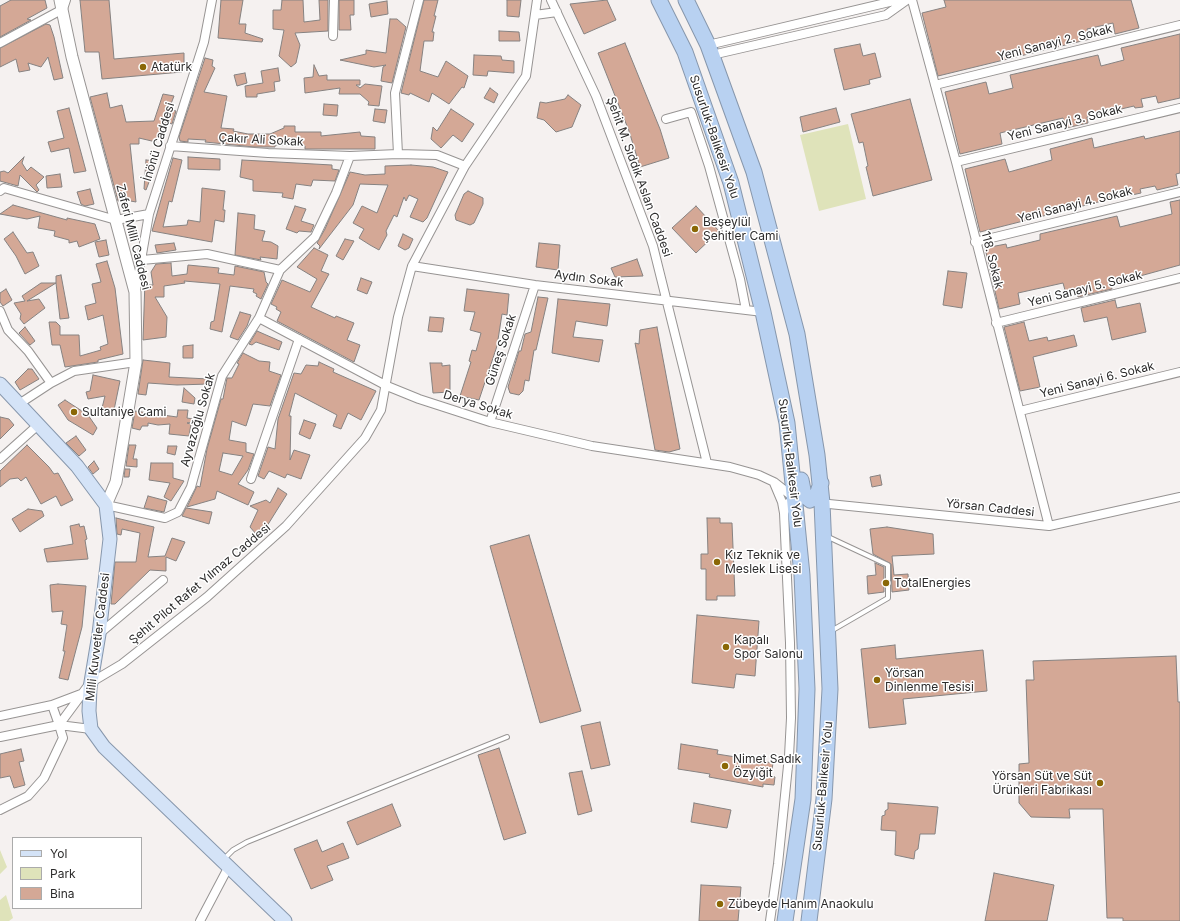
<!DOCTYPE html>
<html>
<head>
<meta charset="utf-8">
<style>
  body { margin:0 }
  #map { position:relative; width:1180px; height:921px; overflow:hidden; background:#f5f1f0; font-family:Inter,sans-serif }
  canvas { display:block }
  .legend { position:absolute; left:12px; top:837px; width:130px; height:72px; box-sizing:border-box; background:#fff; border:1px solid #ababab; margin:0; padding:5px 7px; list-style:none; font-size:12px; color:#2d2c2c }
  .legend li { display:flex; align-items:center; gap:8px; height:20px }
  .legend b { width:20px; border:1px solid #ababab }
</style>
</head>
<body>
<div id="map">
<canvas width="1180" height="921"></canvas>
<ul class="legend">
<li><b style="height:5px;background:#d4e3f7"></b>Yol</li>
<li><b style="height:11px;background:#dfe3ba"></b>Park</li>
<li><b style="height:11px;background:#d4a896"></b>Bina</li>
</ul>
</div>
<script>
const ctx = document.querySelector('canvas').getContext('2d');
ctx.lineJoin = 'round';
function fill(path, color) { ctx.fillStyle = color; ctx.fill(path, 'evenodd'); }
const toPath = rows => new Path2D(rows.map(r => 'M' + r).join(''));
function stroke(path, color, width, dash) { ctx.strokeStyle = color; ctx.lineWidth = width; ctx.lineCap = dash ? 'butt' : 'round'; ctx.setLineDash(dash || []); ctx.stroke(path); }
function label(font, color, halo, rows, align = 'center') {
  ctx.font = font + ' Inter,sans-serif'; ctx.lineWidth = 3; ctx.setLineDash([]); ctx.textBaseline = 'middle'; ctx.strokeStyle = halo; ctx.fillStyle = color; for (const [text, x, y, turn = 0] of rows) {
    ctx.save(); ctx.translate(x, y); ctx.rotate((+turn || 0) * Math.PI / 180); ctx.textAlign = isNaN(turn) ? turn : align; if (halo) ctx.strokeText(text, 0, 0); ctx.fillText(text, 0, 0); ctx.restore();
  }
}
fill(toPath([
  [848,124,866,199,819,211,800,135],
  [0,850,7,867,0,874],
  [6,895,13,918,9,921,0,921,0,900]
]), '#dfe3ba');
const building = toPath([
  [11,0,45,0,47,8,27,19,31,20,0,37,0,6,11,0],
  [80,0,109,0,114,59,184,53,184,64,182,72,102,79,99,52,85,52,80,0],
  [221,0,243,0,239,24,246,24,245,33,263,39,262,42,218,38,221,0],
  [282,0,303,0,304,22,320,20,319,0,328,0,328,31,295,33,300,45,296,63,291,67,279,56,284,30,273,29,273,10,281,10,282,0],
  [339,0,354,0,354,15,350,15,351,30,339,30,339,0],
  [424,0,438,0,434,16,436,16,432,32,434,32,433,41,424,41,420,71,438,77,446,61,468,76,464,88,462,87,449,104,432,93,429,102,410,93,409,95,401,93,424,0],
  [507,0,521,0,519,17,507,16,507,0],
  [607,0,616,20,584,34,570,4,607,0],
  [944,0,1131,0,1139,28,1115,34,1113,23,1087,29,1090,39,938,76,922,13,946,7,944,0],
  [387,1,388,14,371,17,369,4,387,1],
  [390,19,397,19,406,27,392,83,381,81,383,67,386,65,374,67,340,60,366,54,366,50,386,53,390,19],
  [46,24,50,25,54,37,63,78,54,80,48,57,41,67,28,63,30,70,19,72,16,59,0,67,0,48,46,24],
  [499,31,519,32,520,41,499,41,499,31],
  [1180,34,1180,98,1158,103,1156,96,1141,99,1143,107,1135,108,1134,106,1087,117,1088,123,1066,128,1063,118,1000,133,1002,144,960,154,945,92,986,82,989,94,1013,88,1010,75,1098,55,1101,66,1124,60,1121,48,1180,34],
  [625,43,660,129,669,158,640,167,629,131,598,53,625,43],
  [860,44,863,56,875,53,881,77,869,80,870,84,844,90,834,49,860,44],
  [474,55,501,56,502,60,514,61,514,73,488,71,487,76,473,75,474,55],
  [205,58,213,60,212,66,215,68,204,92,227,96,221,128,234,129,233,131,248,134,270,134,284,128,284,126,295,126,295,132,321,132,321,136,360,132,361,136,375,137,375,149,305,149,305,146,275,145,275,147,254,147,205,142,206,140,188,139,188,142,180,141,179,137,205,58],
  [314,65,319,76,327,75,327,80,360,80,360,85,356,85,360,88,365,84,382,86,379,106,368,105,369,102,360,94,339,94,340,88,305,93,304,78,313,77,314,65],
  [278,68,280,81,274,82,275,91,257,94,257,97,246,97,245,86,263,83,261,71,278,68],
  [245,73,247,83,237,86,234,75,245,73],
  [490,88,498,94,494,103,484,98,490,88],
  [107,93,110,108,122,105,126,122,154,121,163,94,174,96,169,109,176,111,172,124,166,122,164,129,161,128,156,142,139,138,139,144,130,144,136,202,125,200,118,201,90,97,107,93],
  [568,95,581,105,572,127,556,132,544,120,537,118,540,102,546,103,565,99,568,95],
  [910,99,932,180,873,196,866,167,868,166,863,142,859,143,851,114,910,99],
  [324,104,338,105,337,116,323,115,324,104],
  [69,108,86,171,74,173,69,148,51,152,48,142,64,138,57,111,69,108],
  [836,108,840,122,803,132,800,117,836,108],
  [375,109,387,110,385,123,373,121,375,109],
  [451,109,474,124,462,142,453,135,441,148,431,139,433,127,437,131,451,109],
  [1180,131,1180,173,1176,174,1178,185,1157,190,1155,186,1140,189,1141,193,1114,199,1114,198,980,232,965,169,1005,159,1009,172,1052,160,1050,149,1092,138,1094,148,1144,136,1145,139,1180,131],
  [24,157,22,163,27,171,31,167,44,177,36,185,39,190,37,192,20,175,18,186,0,181,0,172,4,171,8,173,24,157],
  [188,157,220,159,220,170,188,169,188,157],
  [173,158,182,160,172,202,169,201,163,227,187,225,188,220,200,222,202,188,225,191,223,210,225,210,224,222,215,220,212,242,152,231,173,158],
  [146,160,157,161,146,190,144,189,146,160],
  [242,160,332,165,332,169,339,170,335,181,313,180,311,186,296,184,293,199,282,197,283,193,253,191,253,180,240,177,242,160],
  [411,165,433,167,448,172,427,218,423,222,410,217,418,199,409,195,406,201,404,197,397,217,394,215,386,231,387,235,379,250,370,245,359,238,364,229,353,223,362,206,377,213,388,185,360,184,353,205,319,249,320,246,317,243,325,229,350,172,365,175,385,174,385,166,411,165],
  [60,174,62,187,47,188,46,176,60,174],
  [90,189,94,204,85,206,81,204,77,192,90,189],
  [468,191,483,198,483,204,474,223,470,225,456,220,455,215,464,194,468,191],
  [1180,200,1180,265,1111,284,1112,289,1078,297,1077,292,1066,294,1063,283,1018,293,1020,304,999,309,985,248,1006,244,1007,248,1040,240,1040,234,1117,216,1120,227,1172,214,1170,202,1180,200],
  [13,205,67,220,67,218,95,224,100,239,79,247,77,241,69,243,69,240,54,236,55,231,38,228,40,216,27,219,0,214,13,205],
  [295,206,306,209,301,221,314,225,311,232,299,231,297,233,286,229,295,206],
  [696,206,719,231,696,253,672,228,696,206],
  [238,213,255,215,254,229,265,231,262,241,271,242,278,246,277,259,260,257,261,260,235,255,238,213],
  [13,232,27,253,33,252,39,266,25,274,16,256,4,239,13,232],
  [403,234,413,239,409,248,405,250,398,246,403,234],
  [345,239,354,241,343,260,336,256,345,239],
  [106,240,109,255,99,257,95,242,106,240],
  [174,243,176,250,157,253,155,245,174,243],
  [539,243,560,245,558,270,536,267,539,243],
  [314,248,328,255,321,271,329,274,311,307,335,318,336,316,354,323,347,340,360,345,354,362,277,321,281,312,276,309,277,307,271,304,282,280,310,292,317,279,297,267,314,248],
  [637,259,643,276,615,277,611,268,637,259],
  [107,261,115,288,123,354,98,360,98,362,65,367,60,345,52,345,49,322,56,322,60,326,60,335,79,335,80,356,101,350,100,347,108,344,103,315,88,320,85,306,96,303,92,284,101,282,96,264,107,261],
  [171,263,172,276,187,274,188,265,219,268,218,273,234,275,235,266,264,272,266,282,268,284,261,299,256,296,257,294,253,292,254,289,230,286,222,332,210,329,211,322,214,321,220,284,184,281,185,283,164,286,164,297,155,297,167,317,166,337,143,340,145,280,148,285,153,285,151,272,156,264,171,263],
  [948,271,967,273,962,308,943,305,948,271],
  [61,275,69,318,60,319,56,283,27,301,39,299,45,308,24,324,20,319,21,314,14,303,25,301,22,296,41,283,56,283,56,276,61,275],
  [361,278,372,282,367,294,357,290,361,278],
  [6,289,12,300,3,306,0,302,0,293,6,289],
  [467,289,509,294,507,315,502,314,497,346,479,400,460,396,471,362,469,361,472,350,476,351,481,333,470,330,475,312,464,311,467,289],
  [538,297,548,298,536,350,534,350,529,381,525,380,523,391,519,395,510,393,508,387,519,351,521,351,525,334,531,332,538,297],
  [558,299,610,304,607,326,576,321,573,337,603,340,599,362,552,353,558,299],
  [1115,300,1117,308,1140,303,1146,332,1112,340,1107,317,1084,322,1081,308,1115,300],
  [240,312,251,315,247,326,238,340,230,337,240,312],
  [430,317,444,318,442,332,428,331,430,317],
  [1024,322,1029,341,1047,337,1048,341,1074,335,1077,346,1033,357,1040,387,1020,391,1004,327,1024,322],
  [25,327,35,341,30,345,19,333,25,327],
  [657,327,680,449,669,452,655,450,635,343,639,344,640,330,657,327],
  [257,331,282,342,279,350,256,342,252,345,249,344,257,331],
  [193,345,193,358,183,358,183,346,193,345],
  [243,353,259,361,270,362,269,371,281,375,270,406,253,404,246,426,232,421,229,440,246,443,246,452,254,454,248,470,238,484,254,492,248,505,217,491,215,499,187,507,197,486,200,487,207,449,221,399,223,399,227,378,232,378,239,364,237,363,243,353],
  [223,453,243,456,232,475,219,471,223,453],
  [143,360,170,363,169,377,209,379,209,384,177,385,148,383,146,395,138,394,143,360],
  [319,362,334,369,333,372,376,391,361,420,348,413,341,429,333,426,337,415,295,393,289,416,291,416,290,460,294,450,310,455,301,479,287,474,285,478,269,471,264,479,258,476,268,447,275,449,278,419,294,373,301,374,306,365,318,366,319,362],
  [430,363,442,363,442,366,450,365,450,392,433,393,430,363],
  [28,369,32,369,39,379,20,390,15,382,28,369],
  [93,375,120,381,114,410,102,408,105,396,88,399,86,392,90,391,93,375],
  [184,388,195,398,194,404,182,402,184,388],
  [65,400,88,415,97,428,93,435,68,420,58,405,65,400],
  [178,410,188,410,187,418,193,419,193,422,187,423,191,424,189,436,169,434,170,424,158,425,148,423,148,426,142,426,140,430,132,428,135,411,177,417,178,410],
  [0,417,9,419,14,425,0,439,0,417],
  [304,420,316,424,310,439,299,434,304,420],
  [76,436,86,450,79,456,66,443,76,436],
  [27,445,49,467,54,474,58,473,73,500,61,506,56,496,41,504,26,477,21,481,18,478,10,479,0,487,0,471,27,445],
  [129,445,136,445,133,459,137,459,137,467,126,466,129,445],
  [168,446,177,446,175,455,167,453,168,446],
  [94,461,99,469,93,474,88,467,94,461],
  [151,463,173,463,173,478,184,481,171,501,164,497,170,483,149,480,151,463],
  [125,469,130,469,129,477,124,477,125,469],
  [880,475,882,485,872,487,870,477,880,475],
  [278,488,287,494,262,534,256,534,250,527,258,510,250,506,266,500,270,503,278,488],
  [148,496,167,501,164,512,144,508,148,496],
  [186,508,212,512,209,524,182,516,186,508],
  [28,509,42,511,44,516,20,532,12,519,28,509],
  [116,518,154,527,148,557,165,556,172,538,185,542,176,561,166,557,166,571,150,570,115,604,111,604,115,562,136,562,140,533,122,529,121,535,117,534,116,518],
  [707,518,720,518,720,523,732,523,735,596,717,596,717,600,706,600,706,569,701,569,701,554,708,554,707,518],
  [79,524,80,527,84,526,87,539,85,540,88,559,47,562,44,549,73,544,70,526,79,524],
  [887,527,933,534,934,554,892,556,894,575,908,574,909,590,892,592,891,564,873,554,870,529,887,527],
  [529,535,581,711,540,723,490,546,529,535],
  [875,563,884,567,884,592,868,594,867,576,876,575,875,563],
  [58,584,86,586,82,627,68,680,59,678,65,651,63,651,67,625,61,624,63,611,52,612,50,585,58,584],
  [697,615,759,621,755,676,736,674,734,688,692,683,697,615],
  [895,645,896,659,983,650,987,691,903,699,906,724,869,728,861,649,895,645],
  [1176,656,1178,702,1180,702,1180,921,1123,921,1123,918,1107,918,1103,809,1069,809,1070,818,1031,817,1019,803,1019,764,1029,763,1026,680,1034,680,1033,661,1176,656],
  [600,722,610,765,591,769,581,726,600,722],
  [681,744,718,750,717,754,773,763,771,776,775,777,774,785,763,784,763,787,709,777,710,774,678,769,681,744],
  [499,748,526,833,504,840,478,755,499,748],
  [21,749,24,761,19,762,25,785,14,788,10,776,0,778,0,754,21,749],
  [582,771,592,811,578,815,569,773,582,771],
  [694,803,731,810,727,828,691,822,694,803],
  [888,803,938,807,935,834,920,834,918,849,915,851,914,859,895,855,896,831,881,830,882,816,885,815,885,811,888,809,888,803],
  [392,804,401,826,357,845,347,822,392,804],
  [317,840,322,852,343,843,349,858,327,866,333,880,311,889,294,849,317,840],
  [994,873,1054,885,1047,921,985,921,994,873],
  [701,885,741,887,738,921,699,921,701,885]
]);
fill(building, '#d4a896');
stroke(building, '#868281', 1);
const lane = toPath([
  [826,536,888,565,888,598,831,631],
  [223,860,233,850,247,842,507,737]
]);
const street = toPath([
  [551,0,596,96,653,246,707,463],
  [912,0,956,162,1049,526],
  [535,15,557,12],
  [333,36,334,0],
  [0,43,63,9,66,0],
  [708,45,898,0],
  [712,55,886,15,907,0],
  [935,85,1180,25],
  [666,119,691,112,709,166,740,279,746,310],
  [170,146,268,153,350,156],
  [398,154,437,155,465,166],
  [956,162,1180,108],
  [0,191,4,188,116,220,149,214],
  [975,242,1180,192],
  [142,260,207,254,280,270,315,237,336,193,350,156,398,154,395,93,419,0],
  [412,266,535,285,763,312],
  [136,289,149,214,204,42,212,0],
  [0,311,8,330,28,351,51,383],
  [259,318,387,386,419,399,490,422,592,446,730,467,759,475,774,482,793,497],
  [996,323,1180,278],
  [19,404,51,383,74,371,136,362],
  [1020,411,1180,372],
  [490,422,535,285],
  [0,459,38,425],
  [251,479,299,339],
  [774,483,782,502,784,513],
  [819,503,1049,526,1180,497],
  [106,505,165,518,178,512,191,487,222,376,259,318,280,270],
  [99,634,163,580],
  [52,705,81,694],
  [0,716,52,705,59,725],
  [0,737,59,725,91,729],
  [0,810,28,796,44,778,63,738,59,725,90,683,122,664,207,597,286,526,365,438,381,410,398,317,412,266,465,166,526,76,537,0],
  [200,921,229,866],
  [770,921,778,864,789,756,791,718,790,643,784,513,788,503,798,501]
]);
const secondary = toPath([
  [60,0,72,57,135,292,136,362,116,482,106,505]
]);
const primary = toPath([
  [0,384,77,466,106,505,110,539,99,634,90,688,89,711,91,729,104,747,285,921]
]);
const highway = toPath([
  [659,0,685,52,731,183,763,312,787,423,802,575,807,689,803,799,785,921],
  [686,0,708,45,754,172,797,334,817,455,822,503,830,689,824,799,809,921],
  [801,480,804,495,810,500,817,495,821,483]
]);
stroke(lane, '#979493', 6);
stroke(street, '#979493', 10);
stroke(secondary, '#979493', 13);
stroke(primary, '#8797ac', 15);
stroke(highway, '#8797ac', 17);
stroke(lane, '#fff', 4);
stroke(street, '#fff', 8);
stroke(secondary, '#fff', 11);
stroke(primary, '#d4e3f7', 13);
stroke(highway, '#b8d1f1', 15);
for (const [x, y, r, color] of [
  [143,67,4,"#8a6706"],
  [695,229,4,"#8a6706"],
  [74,412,4,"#8a6706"],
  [717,562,4,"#8a6706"],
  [886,583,4,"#8a6706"],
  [726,647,4,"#8a6706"],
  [877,680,4,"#8a6706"],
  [725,766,4,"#8a6706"],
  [1100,783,4,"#8a6706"],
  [720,904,4,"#8a6706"]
]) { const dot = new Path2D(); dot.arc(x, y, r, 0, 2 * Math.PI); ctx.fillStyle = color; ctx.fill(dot); stroke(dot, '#fff', 1.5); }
label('12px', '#2d2c2c', '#fff', [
  ["Yeni Sanayi 2. Sokak",1055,43,-14],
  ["Yeni Sanayi 3. Sokak",1065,123,-14],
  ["Susurluk-Balıkesir Yolu",714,137,71],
  ["Çakır Ali Sokak",261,140,3],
  ["İnönü Caddesi",159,142,-73],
  ["Şehit M. Sıddık Aslan Caddesi",639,177,70],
  ["Yeni Sanayi 4. Sokak",1075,205,-14],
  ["Zaferi Milli Caddesi",133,237,76],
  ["118. Sokak",992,260,76],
  ["Aydın Sokak",589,279,7],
  ["Yeni Sanayi 5. Sokak",1085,289,-14],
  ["Güneş Sokak",501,350,-72],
  ["Yeni Sanayi 6. Sokak",1097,380,-14],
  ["Derya Sokak",478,405,17],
  ["Ayvazoğlu Sokak",198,420,-74],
  ["Susurluk-Balıkesir Yolu",790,463,83],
  ["Yörsan Caddesi",990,508,6],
  ["Şehit Pilot Rafet Yılmaz Caddesi",200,584,-40],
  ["Milli Kuvvetler Caddesi",98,637,-83],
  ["Susurluk-Balıkesir Yolu",823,786,-85]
]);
label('12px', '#2d2c2c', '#fff', [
  ["Atatürk",151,67],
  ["Beşeylül",703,222],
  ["Şehitler Cami",703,236],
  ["Sultaniye Cami",82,412],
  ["Kız Teknik ve",725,555],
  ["Meslek Lisesi",725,569],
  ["TotalEnergies",894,583],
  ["Kapalı",734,640],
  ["Spor Salonu",734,654],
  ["Yörsan",885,673],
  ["Dinlenme Tesisi",885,687],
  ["Nimet Sadık",733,759],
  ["Özyiğit",733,773],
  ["Yörsan Süt ve Süt",1092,776,"right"],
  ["Ürünleri Fabrikası",1092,790,"right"],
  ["Zübeyde Hanım Anaokulu",728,904]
], 'left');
</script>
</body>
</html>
